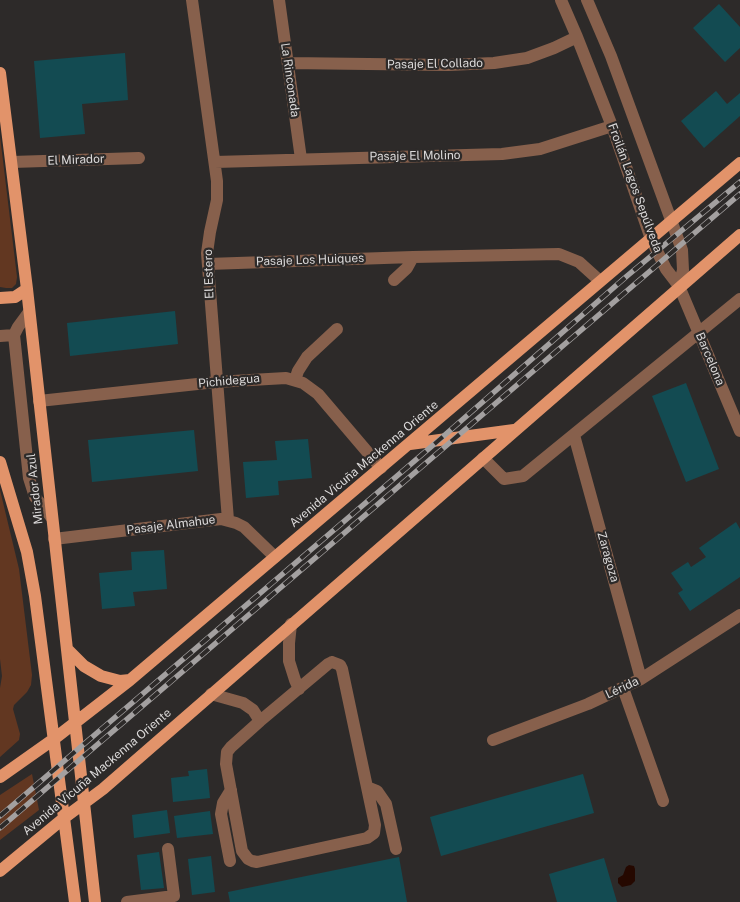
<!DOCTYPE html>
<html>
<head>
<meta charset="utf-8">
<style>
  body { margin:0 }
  canvas { display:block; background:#2d2a29 }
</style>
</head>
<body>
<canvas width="740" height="902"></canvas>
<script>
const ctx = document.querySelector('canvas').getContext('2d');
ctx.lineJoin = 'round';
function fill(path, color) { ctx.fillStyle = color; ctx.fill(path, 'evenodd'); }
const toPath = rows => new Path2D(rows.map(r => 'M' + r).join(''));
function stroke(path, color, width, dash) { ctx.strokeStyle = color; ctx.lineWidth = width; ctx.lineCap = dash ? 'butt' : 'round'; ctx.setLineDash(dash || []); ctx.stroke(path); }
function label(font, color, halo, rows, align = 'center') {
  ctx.font = font + ' "Public Sans",sans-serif'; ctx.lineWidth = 4.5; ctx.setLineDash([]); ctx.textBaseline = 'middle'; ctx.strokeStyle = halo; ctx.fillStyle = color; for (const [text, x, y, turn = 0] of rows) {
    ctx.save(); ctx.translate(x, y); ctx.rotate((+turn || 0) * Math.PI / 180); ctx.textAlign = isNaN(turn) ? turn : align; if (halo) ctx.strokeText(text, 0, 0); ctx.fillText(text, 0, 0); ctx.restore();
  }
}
fill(toPath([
  [0,136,17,277,16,284,12,288,6,288,0,287],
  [0,490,19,569,32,675,31,685,27,692,14,705,13,709,20,734,19,740,0,757,0,688,2,676,0,659],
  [32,774,39,810,0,840,0,795]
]), '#623721');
fill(toPath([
  [629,865,634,866,635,869,635,881,631,885,622,887,618,883,618,878,623,875,626,867]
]), '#250800');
fill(toPath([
  [719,4,740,27,740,48,725,62,693,28],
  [125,53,128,100,82,104,85,134,40,138,34,61],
  [716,91,727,104,740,93,740,116,704,148,681,121],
  [175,311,178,344,70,356,67,323],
  [686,383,719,469,686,482,652,396],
  [194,430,198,471,92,482,88,440],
  [308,439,312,478,278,481,279,495,246,498,243,462,277,460,275,441],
  [736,522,740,529,740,577,690,611,678,593,683,590,671,573,688,562,691,567,706,557,699,548],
  [164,550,167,589,133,592,135,606,102,609,99,573,132,570,131,552],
  [207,769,210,798,173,802,171,778,189,776,188,771],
  [583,774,594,813,441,856,430,817],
  [167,810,170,833,134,838,132,815],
  [210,811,213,834,177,838,174,816],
  [159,852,164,888,141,890,137,855],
  [211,856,215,892,192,895,188,859],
  [399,857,407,902,230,902,228,892],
  [604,858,617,902,557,902,549,874]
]), '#134b52');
stroke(toPath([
  [192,0,217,181,217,200,210,232,207,253,228,520],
  [279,0,301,159],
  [561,0,577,37,612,126,651,239,666,269,679,286,740,431],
  [587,0,611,56,682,250,683,270,679,286],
  [288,63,448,65,494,63,527,58,554,48,577,37],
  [12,162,139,158],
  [215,162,502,154,540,149,612,126],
  [208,264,413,257,559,254,579,262,600,281],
  [394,280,407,268,413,257],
  [29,312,18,327,14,335,29,478,35,497,52,518],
  [0,336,14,335],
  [295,380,298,371,307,357,337,329],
  [39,401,216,382,286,378,303,383,318,394,381,468],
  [574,435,641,679],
  [483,458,504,479,523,476,740,299],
  [54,539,221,519,236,523,244,527,275,557],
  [291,624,289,643,289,661,295,680,299,689],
  [332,662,340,665,342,669,375,825,374,833,367,838,257,862,252,861,248,859,242,851,226,764,227,752,231,747,260,721,328,664,332,662],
  [623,688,663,801],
  [211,694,243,703,253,710,260,721],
  [493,740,588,704,641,679,740,615],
  [367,787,377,791,386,804,396,849],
  [230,861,221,814,223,803,231,790],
  [127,902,174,896,168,849]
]), '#87604c', 12);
stroke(toPath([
  [0,73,27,289,95,902],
  [0,298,15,297,27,289],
  [410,444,514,430],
  [0,462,27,552,35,596,75,902],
  [67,649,84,666,101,676,120,681,130,680],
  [0,777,54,739,130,680,740,163],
  [0,871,64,818,103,789,740,235]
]), '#e2936a', 12);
const rail = toPath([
  [0,816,446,434,627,276,740,182],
  [0,828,740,194]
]);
stroke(rail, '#a3a0a0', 5.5);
stroke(rail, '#2d2a29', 4, [11]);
label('12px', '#dbd9d9', '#2d2a29', [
  ["Pasaje El Collado",435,64,-1],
  ["La Rinconada",290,80,82],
  ["Pasaje El Molino",415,156,-1],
  ["El Mirador",76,160,-2],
  ["Froilán Lagos Sepúlveda",635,188,70],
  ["Pasaje Los Huiques",310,260,-2],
  ["El Estero",209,274,-92],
  ["Barcelona",710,359,67],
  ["Pichidegua",229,381,-5],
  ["Avenida Vicuña Mackenna Oriente",364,464,-40],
  ["Mirador Azul",35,489,-96],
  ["Pasaje Almahue",171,525,-7],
  ["Zaragoza",608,557,74],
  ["Lérida",622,688,-25],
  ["Avenida Vicuña Mackenna Oriente",97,772,-40]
]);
</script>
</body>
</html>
